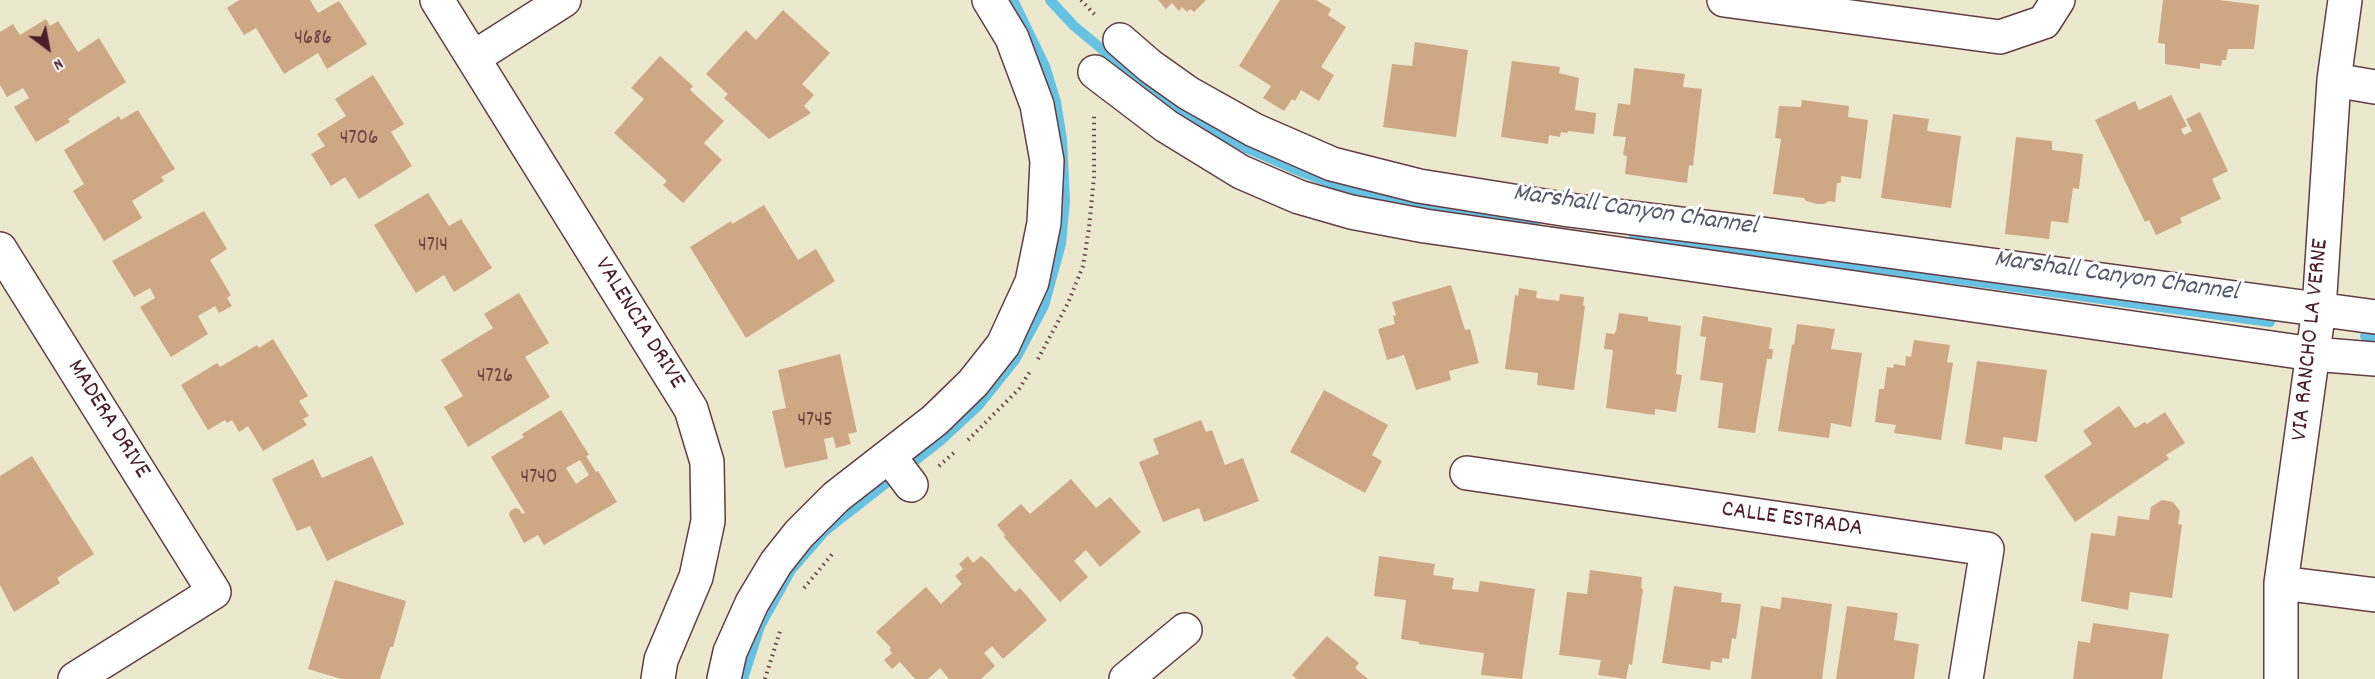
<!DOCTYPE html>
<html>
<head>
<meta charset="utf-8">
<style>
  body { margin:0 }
  #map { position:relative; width:2375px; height:679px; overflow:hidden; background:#ece8ce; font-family:Dekko,sans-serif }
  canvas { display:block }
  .north { position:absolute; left:18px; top:18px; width:60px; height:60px; -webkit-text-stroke:4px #fff; paint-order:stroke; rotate:148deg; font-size:16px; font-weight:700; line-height:24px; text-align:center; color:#4a1f2b }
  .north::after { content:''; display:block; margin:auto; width:21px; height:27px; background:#4a1f2b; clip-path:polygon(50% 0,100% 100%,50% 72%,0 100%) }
</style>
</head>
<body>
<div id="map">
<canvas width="2375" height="679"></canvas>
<div class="north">N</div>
</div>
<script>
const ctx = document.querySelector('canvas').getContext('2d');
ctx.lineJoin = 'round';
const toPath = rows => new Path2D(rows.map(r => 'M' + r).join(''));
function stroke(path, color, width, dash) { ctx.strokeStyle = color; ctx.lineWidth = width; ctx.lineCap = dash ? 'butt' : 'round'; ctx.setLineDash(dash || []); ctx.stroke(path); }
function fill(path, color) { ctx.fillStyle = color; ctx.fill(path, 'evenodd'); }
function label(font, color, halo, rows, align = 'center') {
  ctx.font = font + ' Dekko,sans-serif'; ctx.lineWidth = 6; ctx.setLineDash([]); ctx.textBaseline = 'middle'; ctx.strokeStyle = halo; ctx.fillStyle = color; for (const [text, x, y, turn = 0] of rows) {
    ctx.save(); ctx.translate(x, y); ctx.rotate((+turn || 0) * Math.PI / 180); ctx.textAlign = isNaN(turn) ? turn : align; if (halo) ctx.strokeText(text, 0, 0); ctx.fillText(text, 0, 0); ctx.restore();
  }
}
stroke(toPath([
  [1050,0,1074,26,1155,93,1195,119,1246,148,1299,171,1355,192,1413,204,1535,221],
  [1634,235,2270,322],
  [2365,336,2375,337],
  [743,679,760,626,791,570,826,530,940,441,979,405,1015,360,1044,306,1061,244,1065,200,1062,139,1056,102,1045,66,1013,0]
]), '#65c2e3', 10);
fill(toPath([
  [239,0,310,0,318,13,339,1,367,44,327,69,318,53,284,74,256,28,244,35,227,8],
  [1158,0,1206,0,1194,12,1190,9,1187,12,1182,7,1179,11,1172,3,1166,9],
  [1280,0,1316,0,1331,9,1328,15,1346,27,1321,67,1334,75,1319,101,1301,90,1295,101,1292,99,1284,111,1263,98,1271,86,1239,66],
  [2163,0,2219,0,2259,5,2254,49,2228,49,2226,60,2222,60,2221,66,2200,63,2200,69,2165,64,2165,44,2158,43],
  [783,10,830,53,802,84,814,95,804,106,811,113,769,139,724,98,728,94,706,74,746,30,756,40],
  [46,19,50,26,58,21,78,52,99,38,126,82,68,119,70,122,36,142,14,107,29,98,23,88,7,97,0,85,0,32,13,24,20,35],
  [1415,42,1468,50,1456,137,1383,127,1392,64,1412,66],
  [660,56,693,86,690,90,724,121,704,143,722,160,683,203,663,185,667,181,614,133,644,99,631,88],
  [1512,61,1560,67,1559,73,1579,78,1575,110,1596,113,1594,134,1568,131,1567,133,1561,132,1560,137,1549,135,1548,144,1501,137],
  [1634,68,1685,74,1683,87,1702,89,1693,166,1689,165,1687,183,1625,174,1627,156,1623,155,1626,137,1613,136,1618,103,1630,105],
  [373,75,404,124,391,132,412,166,359,199,345,177,331,186,311,154,325,146,317,134,346,116,335,99],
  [2171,95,2187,126,2181,129,2184,135,2192,131,2186,119,2200,112,2228,171,2212,179,2221,199,2180,218,2182,223,2156,235,2149,220,2145,222,2095,120,2135,101,2139,110],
  [1802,100,1849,106,1848,117,1868,120,1861,179,1841,176,1841,183,1837,183,1835,202,1829,201,1824,204,1817,204,1806,201,1804,198,1773,194,1781,139,1775,138,1779,106,1801,107],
  [138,110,175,169,161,177,164,181,132,201,142,218,104,241,73,191,84,184,64,150,119,116,121,120],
  [1893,114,1929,119,1927,131,1961,136,1951,208,1881,198],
  [2016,137,2052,141,2052,150,2083,154,2079,189,2073,188,2068,223,2051,221,2049,239,2005,234],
  [428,193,449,226,461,219,492,268,454,292,444,275,416,293,374,225],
  [764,205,798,260,816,249,835,281,746,338,690,247,731,221,732,224],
  [204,211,227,249,210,260,231,295,227,298,232,306,219,313,215,306,198,316,208,334,171,357,140,307,155,298,150,288,134,297,112,261],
  [1451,285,1465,330,1470,329,1479,363,1449,371,1451,380,1416,390,1404,355,1387,360,1378,329,1395,324,1393,316,1396,315,1392,302],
  [1519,288,1537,291,1536,298,1559,301,1560,294,1584,297,1583,305,1585,306,1574,390,1537,385,1538,373,1505,369,1515,295,1518,296],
  [519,293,549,343,525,357,550,397,468,447,444,407,463,396,441,360,493,328,484,314],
  [1619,313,1648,317,1648,321,1681,326,1676,374,1682,375,1676,412,1655,409,1655,415,1606,408,1613,350,1604,349,1606,333,1614,334,1616,331],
  [1703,316,1772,328,1769,349,1773,349,1772,359,1767,359,1755,433,1718,428,1723,383,1700,380,1706,337,1700,336],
  [1797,324,1835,329,1831,349,1862,353,1851,427,1831,423,1829,438,1778,431,1792,344,1794,345],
  [273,339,308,396,299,401,309,416,303,419,307,425,263,451,248,426,239,432,232,420,227,423,225,420,208,430,181,385,217,363,220,367,257,345,259,348],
  [1914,340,1950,345,1947,362,1953,363,1941,440,1894,433,1896,425,1875,422,1879,389,1884,389,1887,367,1893,368,1894,364,1905,366,1906,356,1911,357],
  [840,354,857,432,848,434,851,444,836,448,833,437,824,439,828,459,785,468,772,411,786,408,778,370],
  [1977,361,2047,370,2037,442,2003,437,2002,450,1965,444],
  [1324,390,1388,425,1372,455,1382,461,1365,493,1290,452],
  [2119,406,2135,428,2145,422,2147,424,2165,412,2185,443,2166,455,2169,459,2075,522,2044,476,2092,444,2083,431],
  [561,410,589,455,586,456,596,472,598,471,617,502,544,545,538,535,524,543,509,515,510,511,515,508,519,509,522,514,525,513,491,457,524,437,522,434],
  [580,460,589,475,576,484,566,468],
  [1201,420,1206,432,1212,430,1225,465,1243,458,1259,501,1204,522,1199,508,1163,522,1139,462,1159,454,1153,439],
  [32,456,94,554,57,578,60,583,14,612,0,585,0,476],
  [372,456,404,524,327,561,310,526,297,531,272,479,313,459,322,478],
  [1071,479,1096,508,1110,497,1141,532,1100,567,1086,550,1074,561,1088,577,1060,602,1004,537,1005,535,997,525,1021,504,1030,514],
  [2162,500,2173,502,2180,511,2178,524,2182,525,2172,598,2130,592,2128,610,2081,601,2091,533,2115,536,2118,516,2149,520,2151,507],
  [968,556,973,563,981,556,988,562,1015,592,1020,588,1047,620,1003,659,992,646,984,653,995,666,981,679,949,679,940,668,928,679,915,679,900,662,892,669,884,660,892,653,889,649,891,648,876,632,926,587,941,604,962,584,955,576,963,569,959,564],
  [1379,556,1435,564,1433,575,1454,578,1452,589,1478,592,1480,581,1535,589,1522,679,1481,675,1484,653,1419,644,1419,642,1401,639,1406,600,1374,596],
  [1590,570,1642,577,1641,588,1643,589,1632,665,1629,664,1626,679,1598,675,1601,660,1559,655,1567,592,1587,594],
  [335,580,406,601,393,647,390,647,380,679,341,679,308,669],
  [1674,586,1722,593,1721,602,1741,604,1736,639,1732,638,1729,659,1722,658,1722,663,1711,661,1710,670,1662,663],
  [1782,597,1832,604,1822,679,1751,679,1761,606,1780,609],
  [1847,606,1898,613,1894,640,1919,644,1914,679,1836,679],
  [2093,623,2169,634,2162,679,2073,679,2078,641,2090,643],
  [1327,636,1359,663,1355,668,1368,679,1297,679,1292,675]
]), '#cea885');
const minor = toPath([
  [437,0,691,409,707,462,708,521,696,577,661,660,658,679],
  [1724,0,2000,37,2044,22,2058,0],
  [1120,40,1150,66,1188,93,1254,130,1332,164,1419,186,1569,210,1762,234,2375,317],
  [473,58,564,0],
  [1095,72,1166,126,1241,172,1299,197,1351,212,1425,226,2313,354,2375,359],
  [2334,80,2375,87],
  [0,249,214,592,75,679],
  [889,456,911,485],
  [1467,473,1987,549,1966,679],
  [2281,583,2375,595],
  [724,679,730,652,752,603,776,563,799,534,836,497,935,420,973,383,1003,345,1032,282,1044,223,1047,161,1037,105,1012,38,989,0],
  [1126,679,1185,630],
  [2281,679,2281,583,2319,309,2334,80,2345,0]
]);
stroke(minor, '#623d43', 36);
stroke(toPath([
  [1081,0,1096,16],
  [1038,359,1068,303,1083,266,1089,228,1094,177,1094,116],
  [968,440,1019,389,1031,370],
  [939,466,956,451],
  [804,588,834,552],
  [765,679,780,631]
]), '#623d43', 4, [1.5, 4.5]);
stroke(minor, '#fff', 33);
label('21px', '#6b4142', null, [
  ["4686",313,40],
  ["4706",359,140],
  ["4714",433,247],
  ["4726",495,378],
  ["4745",815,422],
  ["4740",539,479]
]);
label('24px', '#4a1f2b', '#fff', [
  ["VALENCIA DRIVE",638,324,58],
  ["VIA RANCHO LA VERNE",2312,340,-84],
  ["MADERA DRIVE",107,420,58],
  ["CALLE ESTRADA",1792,521,8]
]);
label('italic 26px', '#53586b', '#fff', [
  ["Marshall Canyon Channel",1635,212,8],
  ["Marshall Canyon Channel",2116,278,8]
]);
</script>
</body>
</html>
